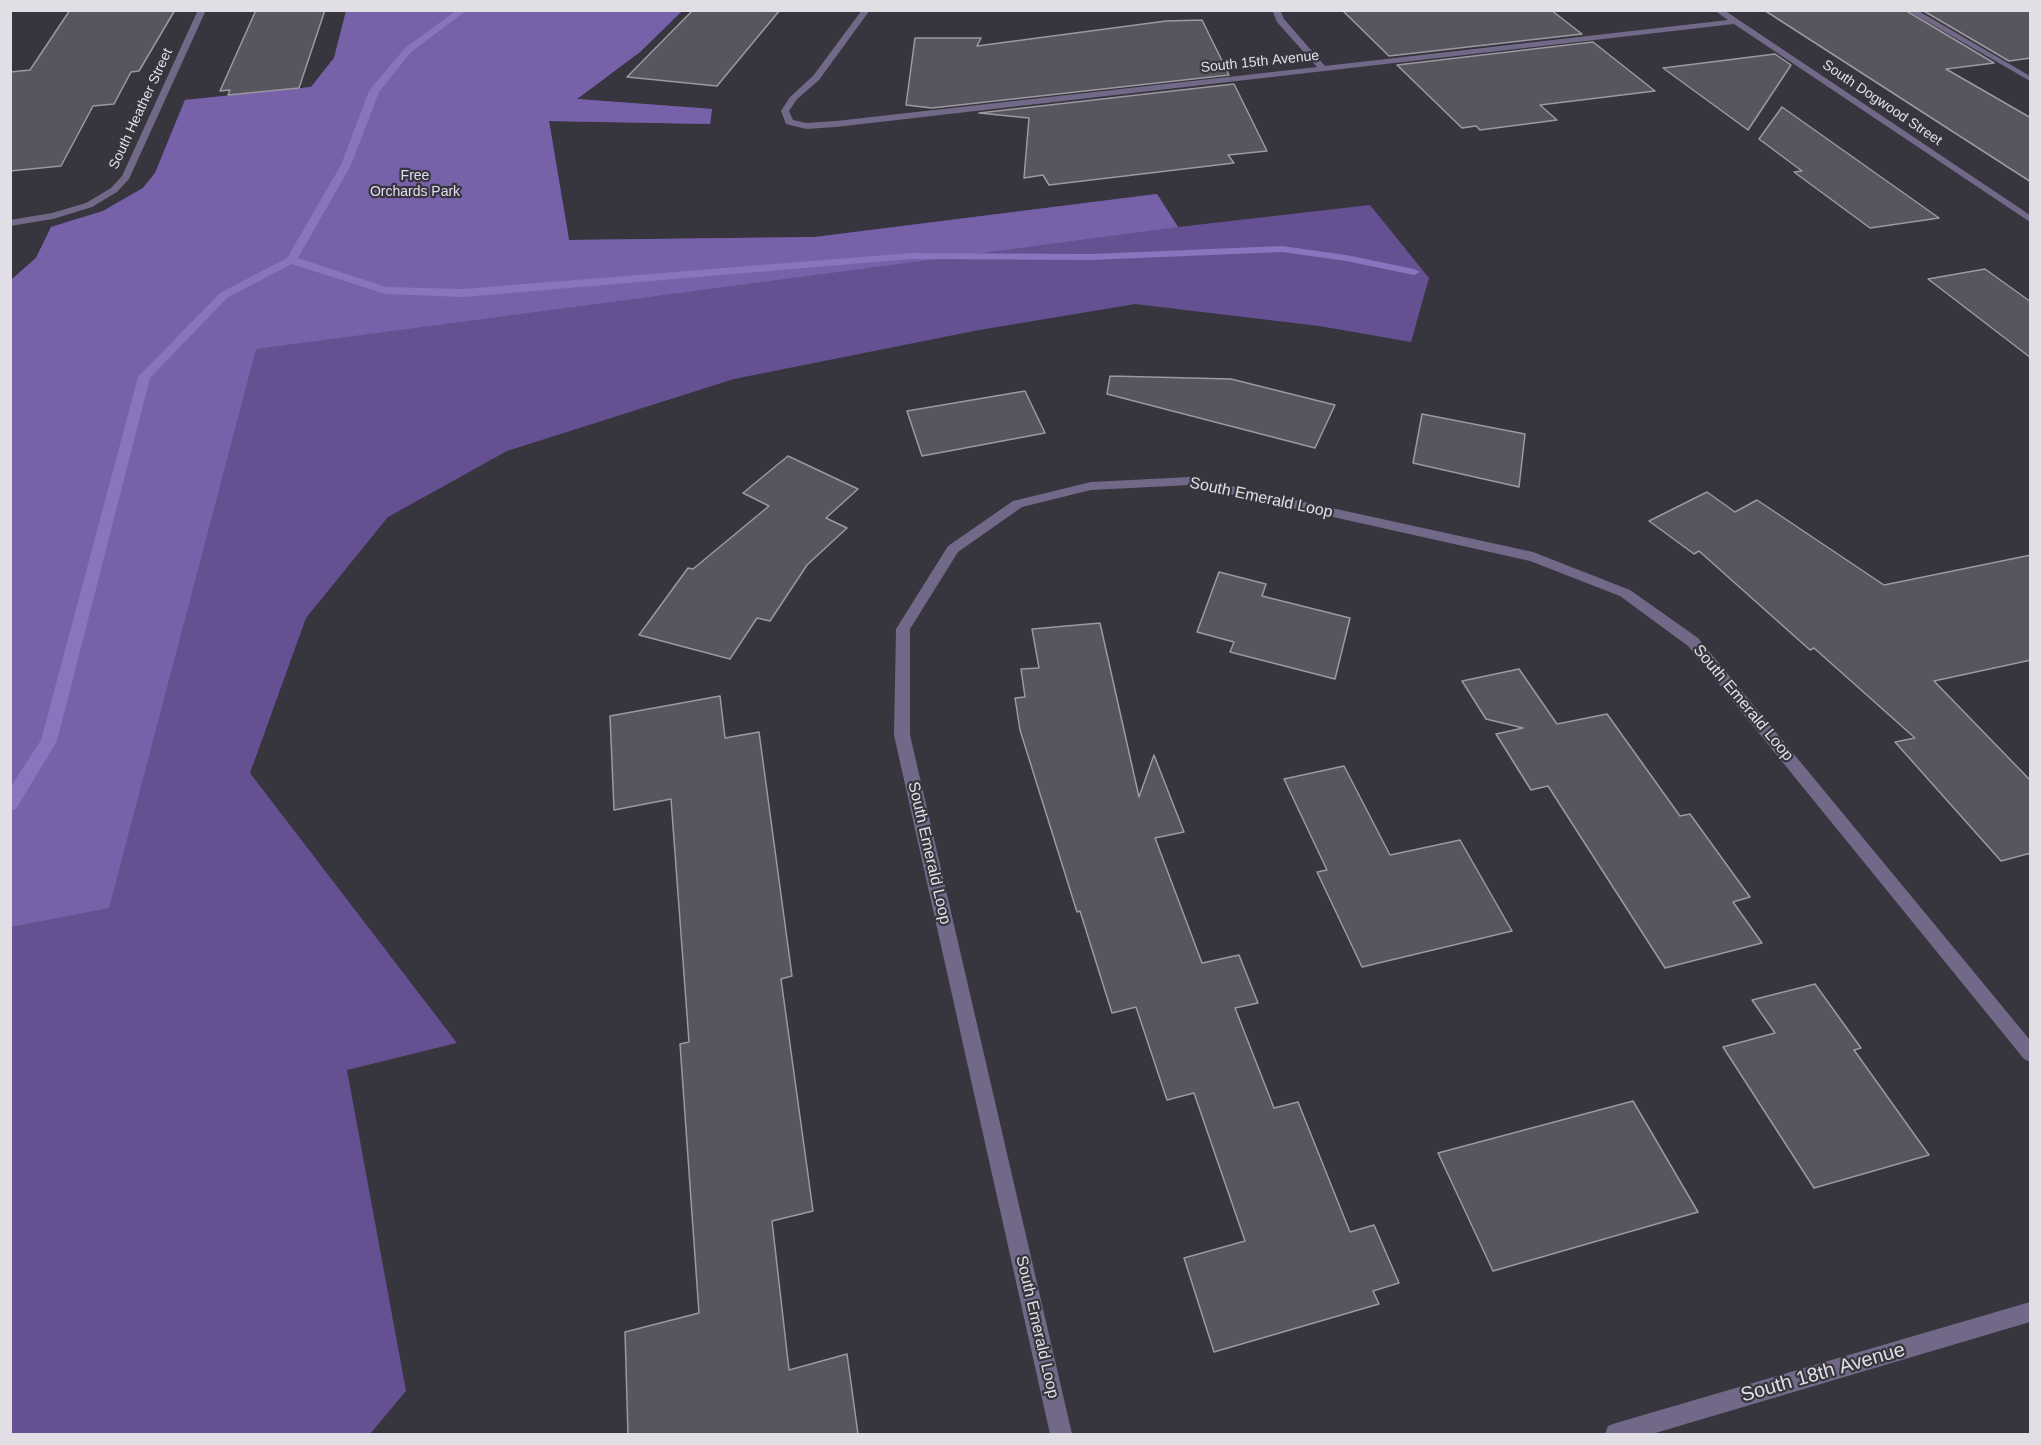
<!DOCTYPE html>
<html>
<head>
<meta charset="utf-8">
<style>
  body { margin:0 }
  #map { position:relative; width:2041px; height:1445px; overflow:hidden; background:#37353e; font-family:Arial,sans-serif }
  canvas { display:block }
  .frame { position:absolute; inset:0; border:12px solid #e1dfe5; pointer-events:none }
</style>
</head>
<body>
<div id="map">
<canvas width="2041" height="1445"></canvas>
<div class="frame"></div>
</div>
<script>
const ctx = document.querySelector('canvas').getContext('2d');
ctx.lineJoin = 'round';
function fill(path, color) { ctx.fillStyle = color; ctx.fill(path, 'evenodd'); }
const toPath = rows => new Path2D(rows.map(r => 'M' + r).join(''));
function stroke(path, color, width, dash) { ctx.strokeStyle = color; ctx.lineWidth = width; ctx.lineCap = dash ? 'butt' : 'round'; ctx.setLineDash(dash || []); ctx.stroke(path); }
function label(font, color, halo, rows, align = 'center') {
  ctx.font = font + ' Arial,sans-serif'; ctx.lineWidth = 4.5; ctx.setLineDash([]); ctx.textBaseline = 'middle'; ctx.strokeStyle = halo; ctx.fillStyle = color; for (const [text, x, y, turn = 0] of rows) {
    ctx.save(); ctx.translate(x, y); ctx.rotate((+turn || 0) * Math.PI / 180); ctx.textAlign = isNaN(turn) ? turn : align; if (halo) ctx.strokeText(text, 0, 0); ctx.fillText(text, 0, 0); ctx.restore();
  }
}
fill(toPath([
  [346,11,682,11,640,52,577,99,712,109,710,124,549,121,569,240,815,237,1157,194,1178,227,1370,205,1429,278,1411,342,1319,326,1135,304,979,330,734,379,507,451,388,517,306,618,250,773,457,1043,347,1070,406,1391,370,1434,11,1434,11,280,36,258,51,227,103,211,143,188,155,173,185,100,311,87,334,58]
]), '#655092');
fill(toPath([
  [346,11,682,11,640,52,577,99,712,109,710,124,549,121,569,240,815,237,1157,194,1178,227,256,349,109,908,11,927,11,280,36,258,51,227,103,211,143,188,155,173,185,100,311,87,334,58]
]), '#7761a8');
fill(toPath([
  [457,10,467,10,411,52,379,92,351,165,298,258,386,287,463,289,911,253,1091,254,1282,246,1346,255,1414,269,1420,272,1414,275,1346,261,1282,252,1091,260,911,259,463,297,385,294,292,264,228,297,150,378,57,741,16,809,10,811,10,788,41,740,138,377,220,293,287,258,341,165,369,91,405,48,457,10]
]), '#8a74bd');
const building = toPath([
  [70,10,175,10,139,71,131,72,114,104,93,106,61,166,10,171,10,72,30,70,70,10],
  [256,10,325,10,299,88,228,95,230,90,220,91,256,10],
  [693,10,780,10,717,86,627,77,693,10],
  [1342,10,1551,10,1582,34,1389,56,1342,10],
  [1764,10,1905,10,1994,63,1946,69,2031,118,2031,182,1764,10],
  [1922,10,2031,10,2031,58,2009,61,1922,10],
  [1202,20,1229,75,932,108,906,105,915,38,981,38,977,46,1166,21,1202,20],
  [1593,42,1655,91,1540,105,1557,120,1480,130,1476,126,1462,128,1397,65,1593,42],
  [1775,54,1791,65,1748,130,1663,68,1775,54],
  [1234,84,1267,151,1228,155,1234,163,1049,185,1043,175,1024,178,1029,118,979,113,1234,84],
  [1782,107,1939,218,1870,228,1794,172,1802,171,1759,139,1782,107],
  [1985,269,2031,302,2031,358,1928,279,1985,269],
  [1110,376,1231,379,1335,405,1315,448,1107,394,1110,376],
  [1025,391,1045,433,922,456,907,411,1025,391],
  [1422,414,1525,434,1519,487,1413,463,1422,414],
  [788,456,858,489,826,518,847,528,807,565,770,621,757,618,730,659,639,635,688,568,693,569,769,506,743,493,788,456],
  [1707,492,1735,512,1757,500,1884,585,2031,555,2031,660,1934,681,2031,781,2031,853,2001,861,1895,742,1915,738,1814,648,1810,650,1699,551,1694,554,1649,521,1707,492],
  [1219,572,1266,584,1262,596,1350,618,1335,679,1230,652,1234,642,1197,632,1219,572],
  [1100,623,1139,797,1154,755,1184,832,1155,838,1202,963,1239,955,1258,1003,1235,1008,1274,1108,1298,1102,1350,1232,1374,1225,1399,1283,1373,1291,1379,1304,1214,1352,1184,1258,1245,1241,1194,1093,1167,1100,1136,1007,1112,1013,1080,911,1077,912,1020,730,1015,698,1025,697,1021,669,1039,668,1032,629,1100,623],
  [1519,669,1557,724,1607,714,1680,816,1690,814,1750,897,1733,902,1762,943,1665,968,1548,786,1531,790,1496,734,1523,728,1486,719,1462,681,1519,669],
  [720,696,725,738,759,732,792,976,781,979,813,1211,772,1221,789,1370,847,1354,858,1434,628,1434,625,1332,699,1313,680,1044,689,1042,671,799,614,810,610,716,720,696],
  [1344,766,1390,855,1460,840,1512,931,1362,967,1317,872,1327,870,1284,779,1344,766],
  [1815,984,1861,1048,1854,1050,1929,1155,1814,1188,1723,1047,1775,1033,1752,1000,1815,984],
  [1633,1101,1698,1212,1493,1271,1438,1153,1633,1101]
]);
fill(building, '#57555e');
stroke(building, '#9c99a3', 1.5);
fill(toPath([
  [1907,10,1917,10,2030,76,2030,81,1907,10]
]), '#726989');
fill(toPath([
  [198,10,206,10,129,179,117,192,92,207,53,219,10,226,10,220,52,213,86,203,111,188,122,176,198,10],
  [862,10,870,10,819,80,797,99,789,111,793,120,806,123,836,121,1317,67,1277,22,1272,10,1280,10,1284,19,1325,66,1728,20,1714,10,1724,10,2030,215,2030,222,1734,24,836,127,806,129,786,124,781,111,790,97,813,76,862,10],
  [1190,477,1533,552,1630,590,1698,638,2030,1040,2030,1062,2024,1059,1688,646,1620,596,1530,561,1190,485,1091,490,1022,507,958,552,910,629,910,735,1072,1434,1050,1434,894,735,896,629,948,546,1013,501,1091,482,1190,477],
  [2030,1302,2030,1322,1652,1434,1605,1434,1608,1426,1616,1423,2030,1302]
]), '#726989');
label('14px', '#e1dfe5', '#37353e', [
  ["South 15th Avenue",1260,62,-6],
  ["South Dogwood Street",1882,103,34],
  ["South Heather Street",141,109,-65]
]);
label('14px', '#e1dcf0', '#37353e', [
  ["Free",415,176],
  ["Orchards Park",415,192]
]);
label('16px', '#e1dfe5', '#37353e', [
  ["South Emerald Loop",1261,498,12],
  ["South Emerald Loop",1743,703,50],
  ["South Emerald Loop",929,853,77],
  ["South Emerald Loop",1037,1327,77]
]);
label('20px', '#e1dfe5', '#37353e', [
  ["South 18th Avenue",1823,1373,-16]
]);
</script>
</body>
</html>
